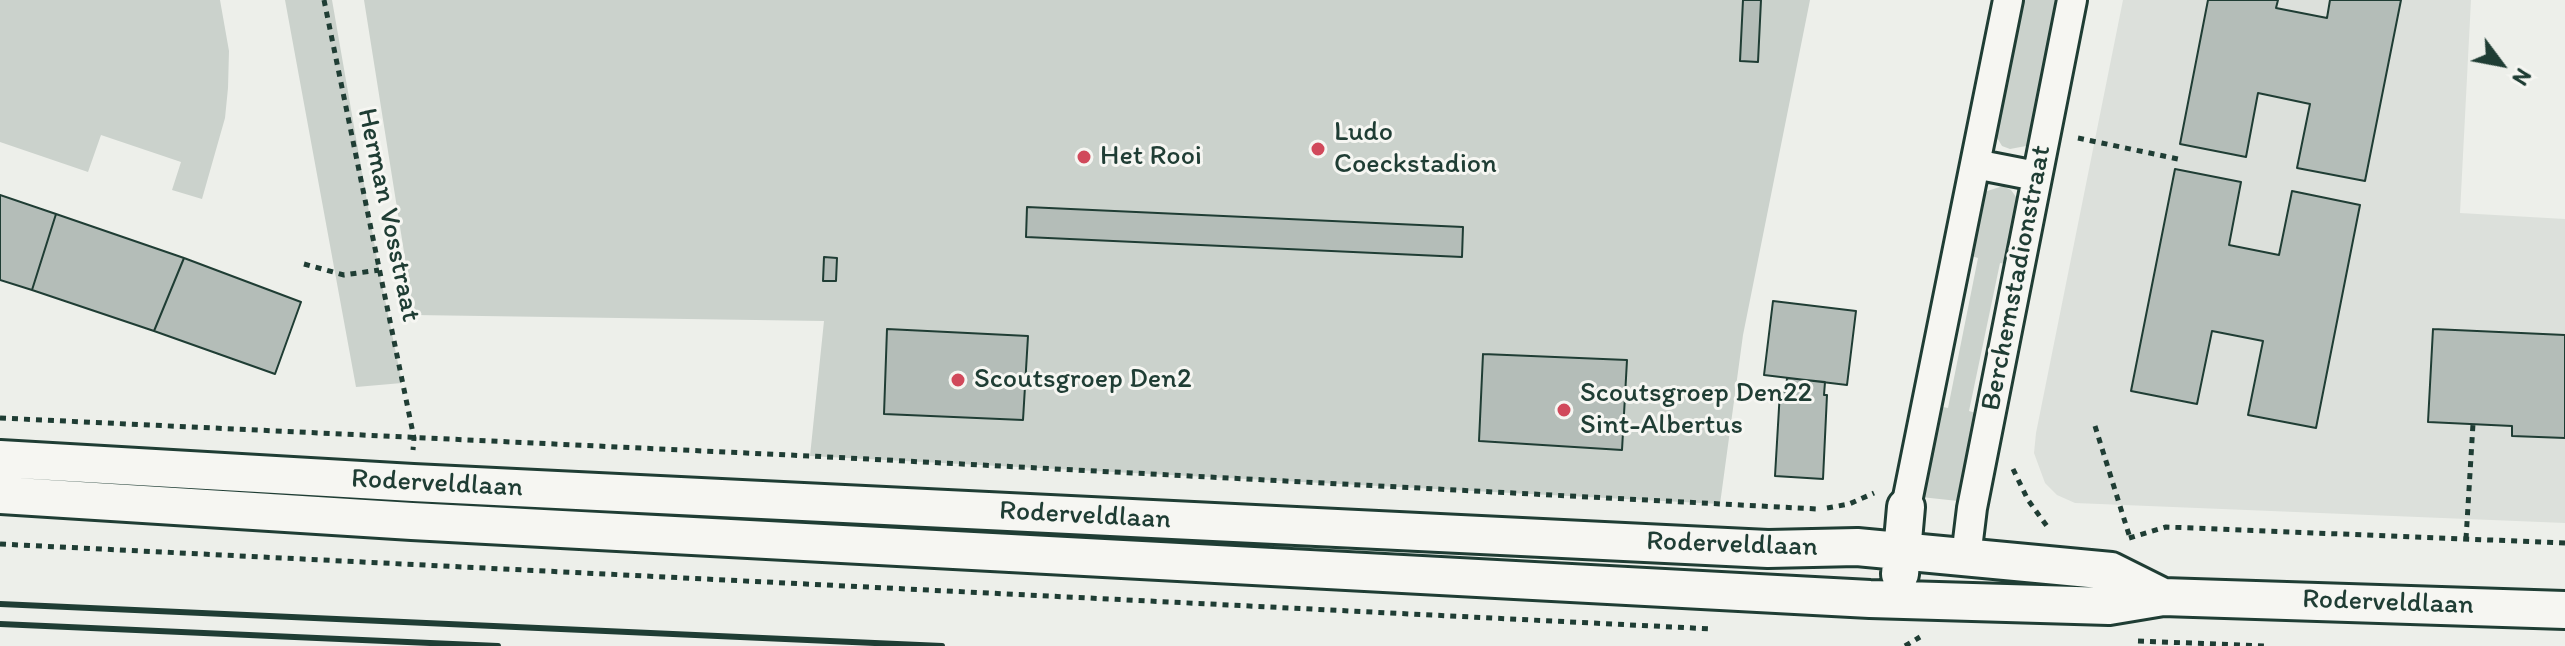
<!DOCTYPE html>
<html>
<head>
<meta charset="utf-8">
<style>
  body { margin:0 }
  #map { position:relative; width:2565px; height:646px; overflow:hidden; background:#edefea; font-family:Itim,sans-serif }
  canvas { display:block }
  .north { position:absolute; left:2461px; top:24px; width:80px; height:80px; -webkit-text-stroke:6px #f6f6f2; paint-order:stroke; rotate:122deg; font-size:22px; font-weight:700; line-height:32px; text-align:center; color:#1f3d34 }
  .north::after { content:''; display:block; margin:auto; width:28px; height:36px; background:#1f3d34; clip-path:polygon(50% 0,100% 100%,50% 72%,0 100%) }
</style>
</head>
<body>
<div id="map">
<canvas width="2565" height="646"></canvas>
<div class="north">N</div>
</div>
<script>
const ctx = document.querySelector('canvas').getContext('2d');
ctx.lineJoin = 'round';
function fill(path, color) { ctx.fillStyle = color; ctx.fill(path, 'evenodd'); }
const toPath = rows => new Path2D(rows.map(r => 'M' + r).join(''));
function stroke(path, color, width, dash) { ctx.strokeStyle = color; ctx.lineWidth = width; ctx.lineCap = dash ? 'butt' : 'round'; ctx.setLineDash(dash || []); ctx.stroke(path); }
function label(font, color, halo, rows, align = 'center') {
  ctx.font = font + ' Itim,sans-serif'; ctx.lineWidth = 6; ctx.setLineDash([]); ctx.textBaseline = 'middle'; ctx.strokeStyle = halo; ctx.fillStyle = color; for (const [text, x, y, turn = 0] of rows) {
    ctx.save(); ctx.translate(x, y); ctx.rotate((+turn || 0) * Math.PI / 180); ctx.textAlign = isNaN(turn) ? turn : align; if (halo) ctx.strokeText(text, 0, 0); ctx.fillText(text, 0, 0); ctx.restore();
  }
}
fill(toPath([
  [2123,0,2471,0,2460,213,2565,219,2565,523,2075,503,2057,495,2045,483,2034,453,2036,433]
]), '#dce0db');
fill(toPath([
  [0,0,220,0,229,51,228,88,225,118,202,199,172,190,181,162,101,135,88,172,0,142],
  [285,0,332,0,379,270,402,383,356,387],
  [364,0,1810,0,1743,335,1720,504,810,456,824,321,414,315],
  [2017,0,2062,0,2033,139,2026,146,2010,149,2002,146,1993,131],
  [2003,186,2011,190,2019,201,2011,265,2000,263,1969,411,1979,414,1967,474,1958,501,1921,497,1937,406,1948,408,1978,258,1968,255,1984,192]
]), '#cbd2cc');
const building = toPath([
  [1743,0,1761,0,1758,62,1740,61,1743,0],
  [2208,0,2278,0,2276,8,2327,18,2330,0,2401,0,2365,181,2297,168,2310,104,2258,93,2246,157,2180,144,2208,0],
  [2175,169,2241,182,2229,245,2279,255,2292,191,2360,205,2316,428,2248,415,2263,341,2212,331,2197,404,2131,391,2175,169],
  [0,195,56,214,32,290,0,280,0,195],
  [1027,207,1463,227,1462,257,1026,237,1027,207],
  [56,214,184,258,154,331,32,290,56,214],
  [824,257,837,258,836,281,823,281,824,257],
  [184,258,301,302,275,374,154,331,184,258],
  [1773,301,1856,311,1847,385,1764,375,1773,301],
  [887,329,1028,336,1023,420,884,414,887,329],
  [2433,329,2565,335,2565,438,2512,436,2512,426,2428,422,2433,329],
  [1483,354,1627,360,1622,450,1479,441,1483,354],
  [1787,378,1825,382,1824,395,1827,395,1823,479,1775,476,1780,391,1786,392,1787,378]
]);
fill(building, '#b4bdb8');
stroke(building, '#1f3d34', 2);
const minor = toPath([
  [1975,164,2036,176],
  [1906,507,2008,0],
  [1966,557,1972,508,2072,0]
]);
const tertiary = toPath([
  [0,459,413,483,1768,549,1857,547,2111,571,2163,597],
  [0,495,412,521,1870,599,2109,606,2163,597,2565,610],
  [1900,574,1906,507]
]);
stroke(minor, '#1f3d34', 34);
stroke(tertiary, '#1f3d34', 42);
stroke(toPath([
  [324,0,414,438,413,450],
  [2078,138,2178,159],
  [304,264,344,275,379,270],
  [0,418,810,456,1817,509],
  [2095,426,2130,538],
  [2013,469,2028,500,2049,529],
  [1827,508,1849,504,1874,493],
  [2129,538,2166,527,2565,543],
  [2466,539,2473,424],
  [0,544,1713,629],
  [2138,641,2267,646],
  [1905,646,1920,637]
]), '#1f3d34', 5, [6, 6]);
stroke(minor, '#f6f6f2', 28);
stroke(tertiary, '#f6f6f2', 36);
stroke(toPath([
  [0,604,942,646],
  [0,624,498,646]
]), '#1f3d34', 6);
for (const [x, y, r, color] of [
  [1318,149,8,"#d1495b"],
  [1084,157,8,"#d1495b"],
  [958,380,8,"#d1495b"],
  [1564,410,8,"#d1495b"]
]) { const dot = new Path2D(); dot.arc(x, y, r, 0, 2 * Math.PI); ctx.fillStyle = color; ctx.fill(dot); stroke(dot, '#f6f6f2', 3); }
label('28px', '#1f3d34', '#f6f6f2', [
  ["Ludo",1334,133],
  ["Coeckstadion",1334,165],
  ["Het Rooi",1100,157],
  ["Scoutsgroep Den2",974,380],
  ["Scoutsgroep Den22",1580,394],
  ["Sint-Albertus",1580,426]
], 'left');
label('28px', '#1f3d34', '#f6f6f2', [
  ["Herman Vosstraat",388,215,78],
  ["Berchemstadionstraat",2017,278,-79],
  ["Roderveldlaan",437,484,3],
  ["Roderveldlaan",1085,516,3],
  ["Roderveldlaan",1732,545,2],
  ["Roderveldlaan",2388,603,2]
]);
</script>
</body>
</html>
